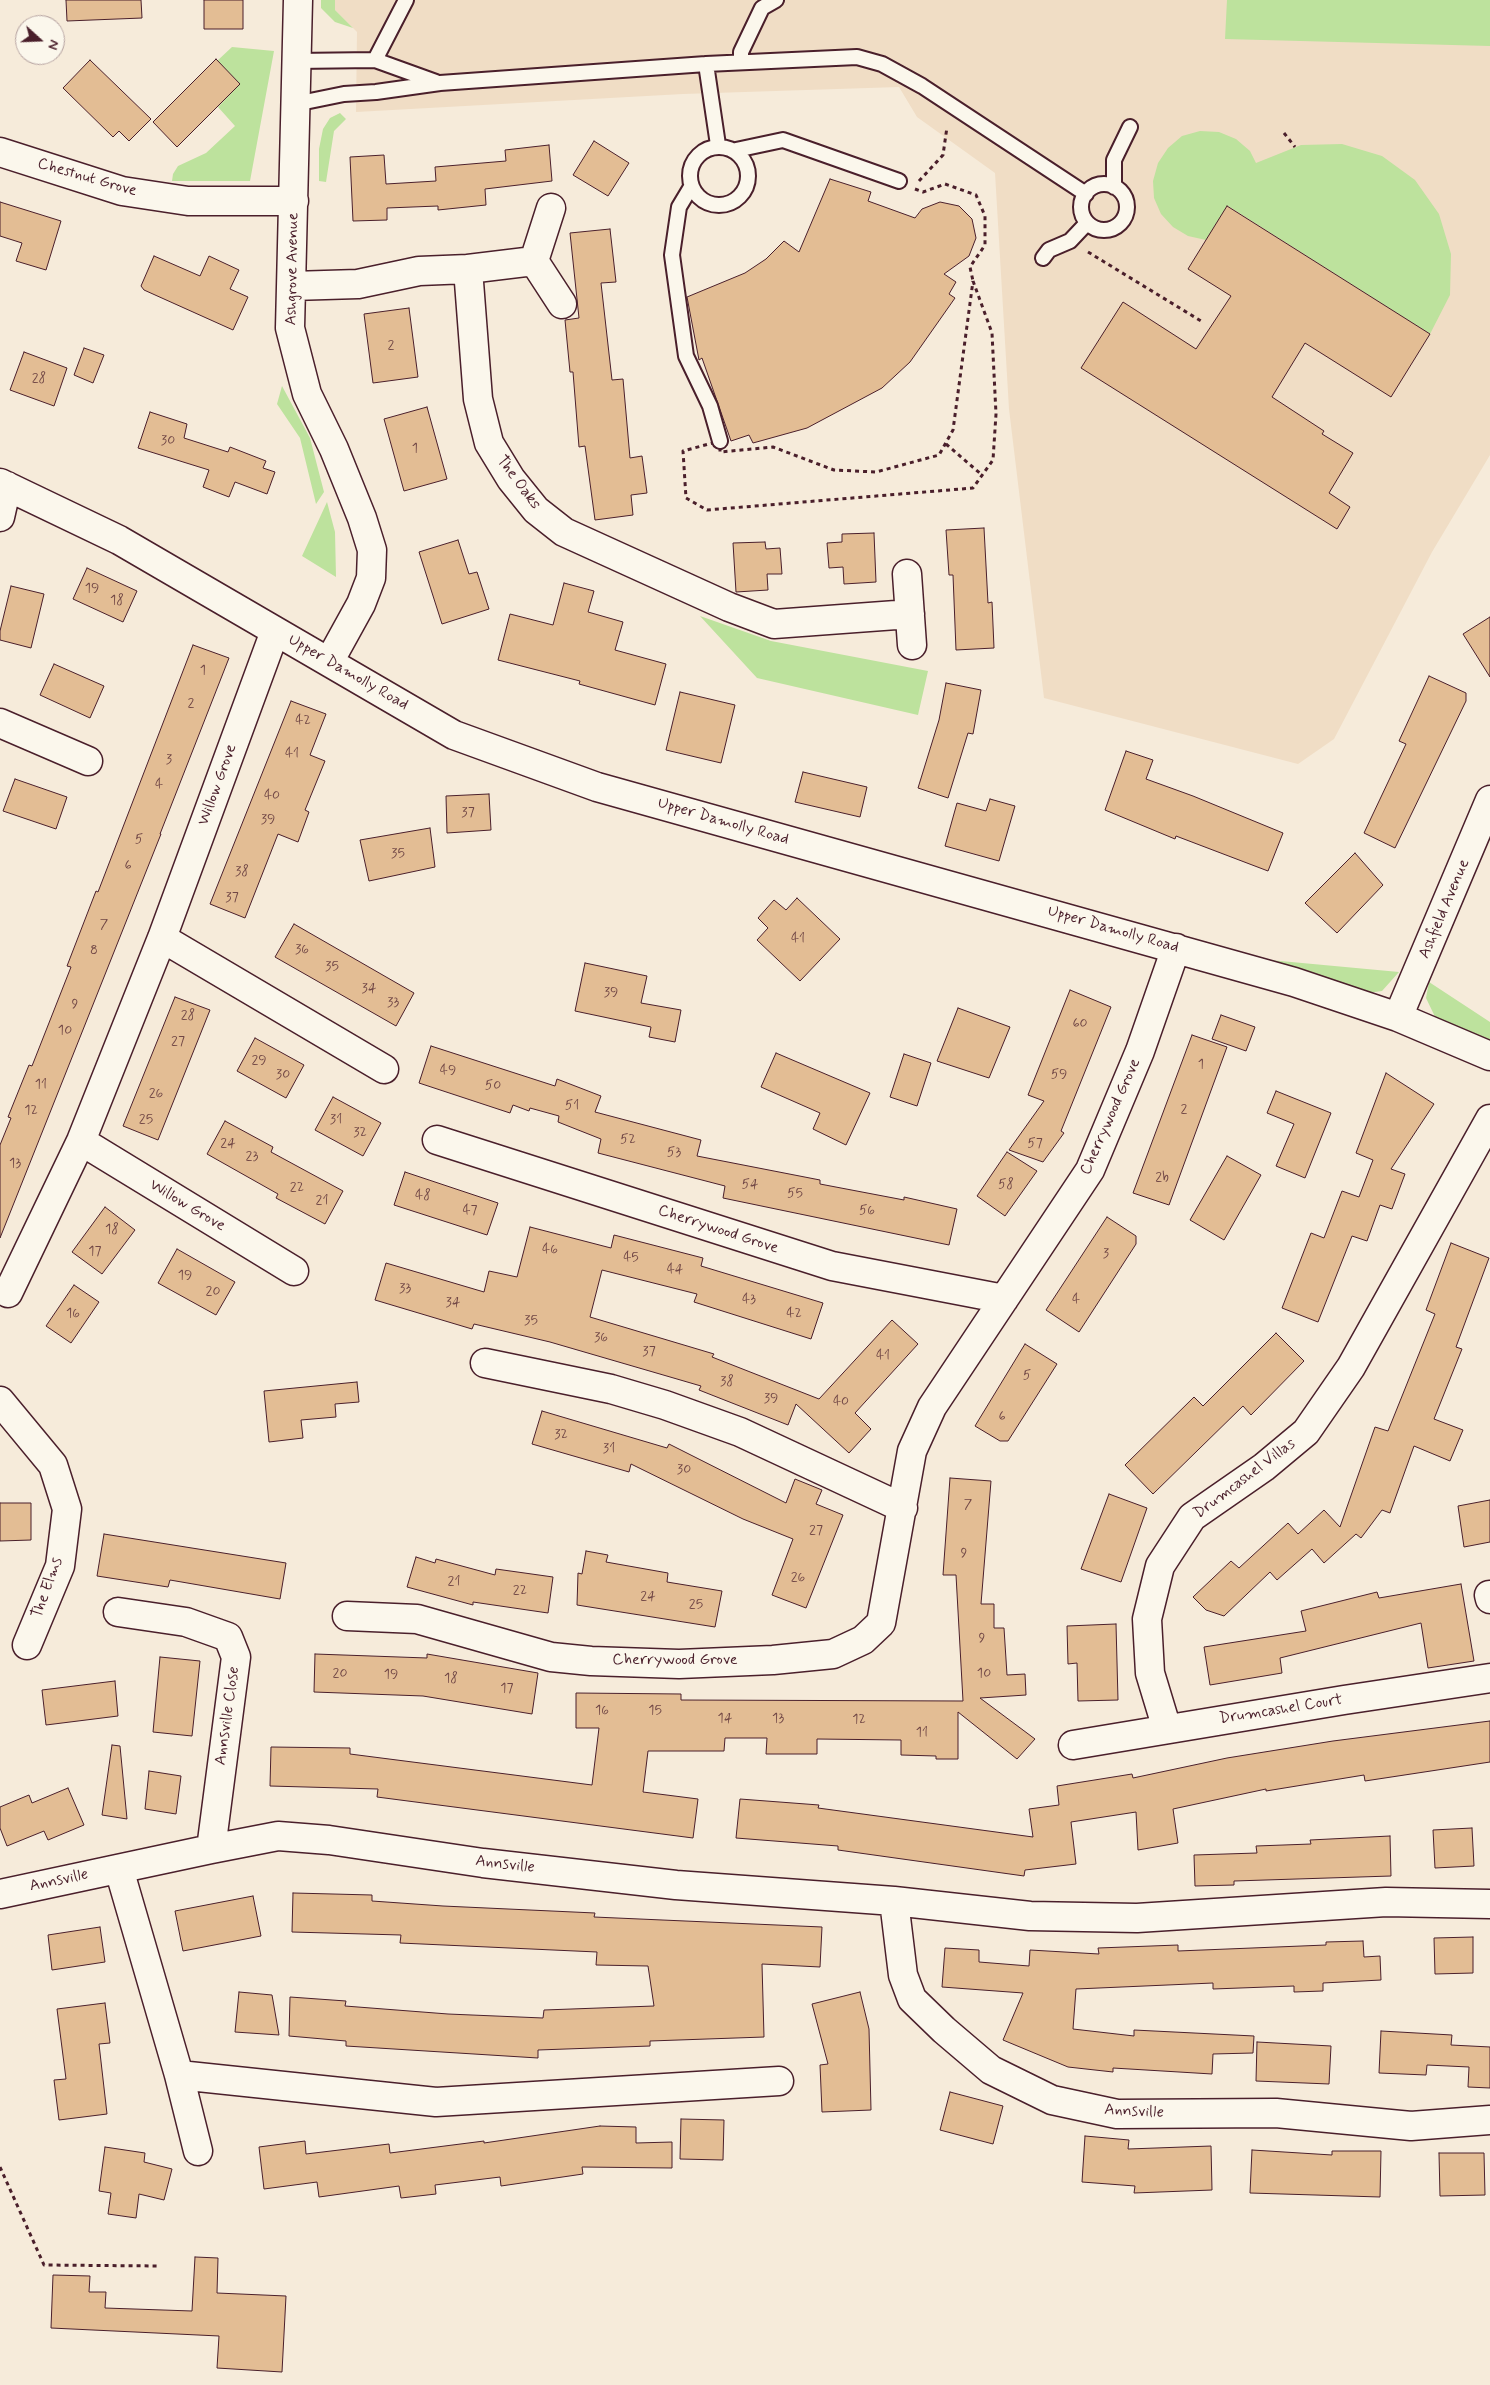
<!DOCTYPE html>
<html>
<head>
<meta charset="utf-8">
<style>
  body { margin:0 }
  #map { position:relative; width:1490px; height:2385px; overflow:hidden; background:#f6ebda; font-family:Mynerve,sans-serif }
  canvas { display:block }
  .north { position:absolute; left:15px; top:15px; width:50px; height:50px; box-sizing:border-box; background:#fbf7ec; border:1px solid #b4a19f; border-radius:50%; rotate:110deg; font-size:14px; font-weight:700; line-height:20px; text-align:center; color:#4a1f2b }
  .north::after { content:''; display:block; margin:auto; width:18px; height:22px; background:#4a1f2b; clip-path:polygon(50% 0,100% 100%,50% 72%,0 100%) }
</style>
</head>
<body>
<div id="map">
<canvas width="1490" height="2385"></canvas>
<div class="north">N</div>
</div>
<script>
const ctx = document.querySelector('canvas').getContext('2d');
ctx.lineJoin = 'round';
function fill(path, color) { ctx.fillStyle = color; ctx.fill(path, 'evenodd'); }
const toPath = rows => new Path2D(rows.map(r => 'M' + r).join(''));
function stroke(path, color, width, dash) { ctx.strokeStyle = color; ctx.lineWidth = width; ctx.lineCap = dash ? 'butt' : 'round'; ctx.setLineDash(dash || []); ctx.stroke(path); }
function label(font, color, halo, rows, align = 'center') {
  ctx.font = font + ' Mynerve,sans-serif'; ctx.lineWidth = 4; ctx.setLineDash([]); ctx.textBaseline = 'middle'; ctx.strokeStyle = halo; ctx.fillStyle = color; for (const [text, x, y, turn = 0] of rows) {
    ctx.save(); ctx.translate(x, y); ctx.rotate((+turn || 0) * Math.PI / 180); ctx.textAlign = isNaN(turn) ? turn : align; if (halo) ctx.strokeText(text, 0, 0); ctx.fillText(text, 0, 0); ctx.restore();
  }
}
fill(toPath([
  [335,0,1490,0,1490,455,1432,552,1334,739,1298,764,1044,698,1009,409,995,173,917,117,899,87,683,94,356,112,357,32,334,9]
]), '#f0ddc5');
fill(toPath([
  [321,0,335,0,335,10,353,28,335,22,321,8],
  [1227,0,1490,0,1490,46,1225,39],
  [232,47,274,51,250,181,172,181,173,174,178,166,206,153,235,126,218,107,240,84,217,61],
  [340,113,346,119,334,131,326,182,319,181,319,149,323,129,330,118],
  [1200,131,1219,132,1236,139,1250,151,1256,163,1301,145,1342,144,1382,156,1415,180,1439,214,1451,254,1450,295,1430,334,1228,206,1206,240,1188,236,1173,227,1161,214,1154,198,1153,181,1158,163,1168,148,1182,136],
  [282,386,310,438,324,492,316,504,300,438,277,404],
  [327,502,335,532,336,577,302,556],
  [700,616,771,641,928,671,918,715,757,678],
  [1259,959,1399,972,1382,991,1368,993],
  [1429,982,1490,1022,1490,1044,1438,1023,1426,998]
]), '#bde29d');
const building = toPath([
  [66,0,141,0,142,18,67,21,66,0],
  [204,0,243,0,243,29,204,29,204,0],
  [216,59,240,84,177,147,153,122,216,59],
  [90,60,151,119,129,141,119,131,113,137,63,88,90,60],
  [594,141,629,163,608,196,573,175,594,141],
  [549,145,552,181,485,189,486,205,438,210,438,206,387,208,387,220,353,221,350,157,384,155,386,184,436,181,435,167,506,161,505,150,549,145],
  [830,179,871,192,868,201,915,218,922,209,940,202,959,206,972,219,976,238,969,256,944,274,956,282,949,294,955,298,910,362,882,388,807,428,753,443,749,435,731,441,702,358,699,360,687,297,745,273,766,259,784,241,799,252,830,179],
  [0,202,61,221,46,270,16,261,22,243,0,236,0,202],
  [1227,206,1430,334,1391,397,1305,343,1272,397,1324,431,1322,434,1353,453,1329,493,1350,507,1337,529,1081,368,1123,302,1196,349,1231,296,1188,269,1227,206],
  [610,229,616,282,601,283,612,380,623,379,630,458,642,456,647,493,631,495,633,515,595,520,585,446,579,447,573,372,570,372,565,320,579,318,570,233,610,229],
  [154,256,200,276,209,256,239,270,230,289,248,297,233,330,144,290,141,286,154,256],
  [409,308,418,377,373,383,364,314,409,308],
  [84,348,104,355,93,383,74,375,84,348],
  [24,352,67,368,54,406,10,390,24,352],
  [427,407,447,479,404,491,384,419,427,407],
  [150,412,187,424,184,438,228,452,230,447,266,461,263,468,275,472,267,494,235,482,229,497,203,487,209,470,138,448,150,412],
  [984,528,988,603,992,602,994,648,956,650,953,575,949,575,946,530,984,528],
  [874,533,876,582,844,584,843,567,829,568,827,543,842,542,842,534,874,533],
  [458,540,469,574,477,572,489,609,442,624,419,552,458,540],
  [765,542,766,549,780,548,782,574,767,574,768,590,736,592,733,543,765,542],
  [87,568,137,591,123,622,73,599,87,568],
  [564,583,594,591,588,612,623,622,615,650,666,664,655,705,579,684,580,681,498,660,510,614,553,625,564,583],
  [11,586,44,594,31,648,0,640,0,631,11,586],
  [1490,617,1490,677,1463,634,1490,617],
  [193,645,229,658,160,834,161,834,0,1238,0,1145,11,1118,8,1117,29,1065,32,1066,71,967,67,966,96,891,98,892,193,645],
  [54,664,104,686,90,718,40,695,54,664],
  [1429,676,1466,693,1466,701,1395,848,1364,833,1406,744,1399,741,1429,676],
  [946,683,981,690,973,734,968,733,948,798,918,788,939,720,946,683],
  [680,692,735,705,721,763,666,750,680,692],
  [291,701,326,714,310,755,325,761,305,810,309,812,298,842,278,834,245,918,210,904,291,701],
  [1126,751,1153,760,1146,779,1193,796,1283,833,1268,871,1176,836,1175,839,1105,810,1126,751],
  [803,772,867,787,860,817,795,802,803,772],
  [15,779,67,797,56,829,3,811,15,779],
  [489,794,491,830,447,833,446,796,489,794],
  [990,799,1015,806,999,861,945,846,957,803,986,811,990,799],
  [430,828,435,867,369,881,360,840,430,828],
  [1355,853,1383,885,1337,933,1305,903,1355,853],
  [797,898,840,939,800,981,757,940,768,928,758,918,774,900,786,910,797,898],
  [294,924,414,993,396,1026,275,957,294,924],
  [585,963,647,976,641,1003,681,1010,675,1042,649,1037,651,1027,575,1011,585,963],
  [1070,990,1111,1007,1061,1131,1064,1133,1043,1162,1009,1150,1044,1101,1028,1095,1070,990],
  [175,997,210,1010,158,1140,123,1126,175,997],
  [958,1008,1010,1027,989,1078,937,1061,958,1008],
  [1221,1015,1255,1027,1246,1051,1212,1039,1221,1015],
  [1192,1035,1227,1047,1169,1205,1133,1193,1192,1035],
  [255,1038,304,1065,286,1098,237,1071,255,1038],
  [431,1046,555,1086,557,1079,601,1096,595,1112,701,1140,697,1156,820,1180,820,1184,904,1200,904,1197,957,1209,949,1245,723,1198,725,1186,598,1153,601,1139,558,1122,559,1116,530,1108,529,1111,513,1105,510,1113,419,1083,431,1046],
  [776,1053,870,1093,846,1145,813,1129,820,1113,761,1087,776,1053],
  [904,1054,931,1063,917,1106,890,1097,904,1054],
  [1386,1073,1434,1104,1391,1169,1405,1174,1392,1209,1380,1205,1367,1241,1352,1236,1318,1322,1282,1308,1311,1233,1324,1238,1342,1191,1359,1197,1373,1160,1356,1153,1386,1073],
  [1276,1091,1331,1113,1305,1178,1276,1166,1294,1124,1267,1113,1276,1091],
  [333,1097,381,1123,363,1156,315,1130,333,1097],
  [225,1121,273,1147,271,1152,343,1191,325,1224,276,1198,278,1194,207,1154,225,1121],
  [1007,1152,1037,1171,1005,1216,977,1196,1007,1152],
  [1227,1156,1261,1175,1224,1240,1190,1220,1227,1156],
  [405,1172,498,1203,487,1235,394,1205,405,1172],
  [105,1207,135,1230,102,1274,72,1252,105,1207],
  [1107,1217,1136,1236,1136,1244,1079,1332,1046,1310,1107,1217],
  [530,1227,611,1248,614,1235,703,1258,701,1266,823,1303,811,1339,694,1302,697,1294,602,1270,590,1317,714,1354,712,1357,819,1399,892,1320,918,1344,855,1413,871,1429,849,1453,796,1404,788,1425,699,1390,701,1386,550,1342,474,1324,472,1329,375,1300,386,1263,484,1292,489,1271,517,1277,530,1227],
  [1451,1243,1489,1258,1456,1347,1462,1349,1434,1419,1463,1430,1450,1461,1414,1446,1390,1513,1382,1510,1361,1538,1356,1534,1324,1563,1312,1549,1277,1580,1270,1572,1224,1616,1206,1610,1193,1597,1231,1561,1239,1568,1288,1523,1298,1534,1324,1510,1340,1527,1375,1427,1388,1431,1435,1314,1426,1310,1451,1243],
  [177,1249,235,1282,216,1315,158,1283,177,1249],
  [74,1285,99,1302,71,1343,46,1326,74,1285],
  [1276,1333,1304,1361,1251,1415,1243,1406,1153,1494,1125,1465,1194,1397,1203,1406,1276,1333],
  [1025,1344,1057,1364,1008,1441,1000,1441,975,1426,1025,1344],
  [357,1382,359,1402,335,1404,336,1417,301,1420,303,1438,269,1442,264,1391,357,1382],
  [542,1411,667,1448,669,1444,786,1503,795,1479,822,1490,816,1504,843,1515,806,1608,772,1595,793,1539,743,1519,631,1464,629,1472,532,1444,542,1411],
  [950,1478,991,1481,981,1604,994,1604,994,1628,1004,1628,1007,1675,1025,1674,1026,1695,980,1698,1035,1739,1017,1759,958,1712,958,1759,936,1759,936,1756,901,1755,901,1740,817,1739,817,1754,766,1754,767,1738,725,1738,724,1751,648,1751,643,1792,698,1799,693,1838,377,1797,378,1789,270,1786,271,1747,350,1748,350,1754,592,1785,599,1728,576,1728,576,1693,681,1694,681,1700,963,1701,956,1575,943,1575,950,1478],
  [1109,1494,1147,1508,1121,1582,1081,1569,1109,1494],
  [1490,1500,1490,1542,1464,1547,1458,1506,1490,1500],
  [0,1503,31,1503,31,1540,0,1541,0,1503],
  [104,1534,286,1563,280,1599,170,1580,168,1587,97,1576,104,1534],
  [586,1551,608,1555,606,1562,668,1573,667,1582,722,1591,715,1627,577,1605,578,1573,582,1574,586,1551],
  [416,1557,435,1563,436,1559,495,1575,496,1569,553,1577,548,1613,473,1602,473,1605,407,1587,416,1557],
  [1461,1584,1474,1661,1428,1668,1421,1623,1280,1658,1282,1673,1210,1685,1204,1647,1306,1631,1301,1611,1377,1592,1379,1598,1461,1584],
  [1116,1624,1118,1700,1078,1701,1077,1663,1068,1664,1067,1626,1116,1624],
  [315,1654,427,1658,427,1654,538,1673,532,1714,423,1696,314,1692,315,1654],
  [160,1657,200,1661,192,1736,153,1732,160,1657],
  [115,1681,118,1716,46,1725,42,1690,115,1681],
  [1490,1721,1490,1762,1365,1781,1364,1775,1266,1791,1266,1789,1173,1809,1178,1843,1138,1850,1136,1812,1071,1822,1076,1864,1025,1870,1024,1876,838,1850,838,1846,736,1838,740,1799,819,1805,818,1808,1033,1837,1029,1809,1059,1805,1057,1786,1132,1774,1133,1778,1227,1758,1333,1741,1490,1721],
  [112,1745,120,1746,127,1819,102,1815,112,1745],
  [149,1771,181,1776,176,1814,145,1809,149,1771],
  [68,1788,84,1825,48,1840,44,1831,7,1846,0,1828,0,1807,29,1795,32,1803,68,1788],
  [1472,1828,1474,1866,1435,1868,1433,1830,1472,1828],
  [1390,1836,1391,1876,1234,1881,1234,1885,1195,1886,1194,1855,1257,1853,1256,1846,1311,1844,1310,1840,1390,1836],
  [293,1893,372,1895,372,1901,443,1906,595,1913,594,1917,822,1927,820,1967,762,1964,764,2037,650,2041,650,2046,538,2050,538,2058,346,2046,346,2041,289,2036,290,1997,346,2001,345,2006,448,2014,543,2018,544,2010,654,2006,648,1966,596,1965,597,1952,400,1943,401,1935,292,1932,293,1893],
  [253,1896,261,1936,183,1951,175,1911,253,1896],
  [100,1927,105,1962,52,1970,48,1935,100,1927],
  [1473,1937,1473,1973,1435,1974,1434,1938,1473,1937],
  [1363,1941,1364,1957,1380,1956,1381,1980,1323,1983,1323,1991,1294,1992,1294,1986,1213,1989,1213,1983,1076,1989,1073,2029,1134,2036,1134,2030,1254,2036,1253,2053,1213,2054,1212,2074,1113,2068,1113,2072,1068,2067,1003,2040,1023,1993,942,1987,945,1948,979,1950,979,1962,1029,1966,1030,1950,1099,1954,1098,1948,1178,1945,1178,1951,1326,1945,1326,1942,1363,1941],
  [239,1992,272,1995,279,2035,235,2032,239,1992],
  [860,1992,869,2029,871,2110,822,2112,820,2065,828,2064,812,2004,860,1992],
  [105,2003,110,2043,99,2044,107,2114,59,2120,54,2080,66,2079,57,2009,105,2003],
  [1381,2031,1452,2035,1451,2045,1490,2047,1490,2088,1468,2087,1469,2067,1427,2065,1426,2075,1379,2073,1381,2031],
  [1257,2042,1331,2046,1329,2084,1256,2081,1257,2042],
  [950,2092,1003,2106,993,2144,940,2130,950,2092],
  [681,2119,724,2120,723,2160,680,2159,681,2119],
  [600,2126,636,2127,636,2143,672,2142,672,2168,582,2167,583,2174,501,2186,500,2177,435,2185,436,2194,401,2198,399,2186,319,2197,317,2182,264,2189,259,2147,305,2141,306,2154,389,2144,390,2153,484,2141,484,2143,600,2126],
  [1085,2136,1129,2140,1128,2149,1211,2146,1212,2190,1134,2193,1135,2186,1082,2182,1085,2136],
  [105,2147,145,2153,144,2162,172,2169,164,2200,139,2194,136,2218,108,2214,111,2193,99,2191,105,2147],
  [1252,2150,1332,2155,1332,2151,1381,2151,1380,2197,1250,2193,1252,2150],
  [1439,2153,1484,2153,1485,2195,1440,2196,1439,2153],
  [195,2257,218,2258,217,2293,286,2296,282,2372,217,2368,219,2336,51,2328,53,2275,90,2276,89,2292,106,2292,105,2308,192,2311,195,2257]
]);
fill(building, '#e3bd94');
stroke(building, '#4a1f2b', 1);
const service = toPath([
  [375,60,406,0],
  [295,61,375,60,436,82],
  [741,62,741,52,762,8,776,0],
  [706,64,718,145],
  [295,104,344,94,376,92,440,83,706,64,857,57,882,64,922,86,1086,194],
  '690 176a29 29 0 1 1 58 0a29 29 0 1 1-58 0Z',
  [736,150,783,140,899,181],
  '1081 207a23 23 0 1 1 46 0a23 23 0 1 1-46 0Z',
  [691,187,679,207,672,255,686,356,710,406,720,441],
  [1114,187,1114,160,1130,127],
  [1043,258,1049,250,1070,241,1087,223]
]);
const minor = toPath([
  [298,0,290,328,307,394,334,449,362,518,372,550,371,578,361,604,329,662],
  [0,152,122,191,188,201,294,201],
  [551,208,534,261,562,304],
  [468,269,534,261],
  [292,286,358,284,419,271,468,269,478,399,489,443,511,479,536,510,564,532,729,607,774,624,910,614],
  [0,483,119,540,454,735,597,787,1294,982,1398,1017,1490,1056],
  [0,517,7,486],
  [907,574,912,645],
  [0,723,88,761],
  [162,938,384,1069],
  [1398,1017,1490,800],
  [437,1140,832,1266,1004,1299],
  [81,1141,294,1271],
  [8,1293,81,1141,162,938,275,631],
  [485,1363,611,1389,665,1405,740,1432,903,1508],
  [0,1401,53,1465,67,1509,60,1566,27,1645],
  [1489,1595,1490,1599],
  [118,1612,186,1622,228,1637,236,1657,211,1849],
  [347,1616,417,1619,551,1657,591,1661,679,1664,773,1660,833,1654,863,1640,881,1623,912,1451,932,1407,1090,1170,1140,1051,1176,948],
  [1167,1729,1150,1673,1147,1619,1160,1566,1192,1517,1264,1467,1306,1432,1351,1367,1490,1119],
  [1073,1745,1344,1700,1490,1678],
  [119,1869,179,2075,198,2151],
  [0,1894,211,1849,278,1836,329,1840,483,1863,676,1885,894,1901,1030,1916,1137,1918,1386,1902,1490,1904],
  [894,1901,903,1975,912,1999,944,2030,991,2070,1052,2100,1117,2114,1276,2113,1411,2126,1490,2120],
  [179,2075,436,2102,779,2081]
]);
stroke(service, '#4a1f2b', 18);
stroke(minor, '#4a1f2b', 31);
stroke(toPath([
  [1284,133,1295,147],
  [919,181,943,155,947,127],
  [915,189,923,192,945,184,976,195,985,216,985,245,970,267,973,281],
  [1088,252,1201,321],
  [973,281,992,333,996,414,993,460,973,488,707,510,686,498,683,451,720,441,720,452,773,447,834,470,876,472,939,455,953,430,973,281],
  [946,444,982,475],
  [0,2167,44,2265,159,2266]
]), '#4a1f2b', 3, [4, 4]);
stroke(service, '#fbf7ec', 14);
stroke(minor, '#fbf7ec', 28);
label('14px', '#704645', null, [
  ["2",391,346],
  ["28",39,379],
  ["30",168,441],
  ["1",415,449],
  ["19",92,589],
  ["18",117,601],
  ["1",203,671],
  ["2",191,704],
  ["42",303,721],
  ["41",292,754],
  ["3",169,760],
  ["4",159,785],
  ["40",272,796],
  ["37",468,813],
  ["39",268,820],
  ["5",139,840],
  ["35",398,854],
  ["6",128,866],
  ["38",242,872],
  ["37",232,898],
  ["7",104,925],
  ["41",798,939],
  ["36",302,950],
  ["8",94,951],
  ["35",332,967],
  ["34",369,989],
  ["39",611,993],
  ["33",393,1003],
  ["9",75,1005],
  ["28",188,1016],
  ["60",1080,1024],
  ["10",65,1031],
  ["27",178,1042],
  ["29",259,1061],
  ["1",1201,1065],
  ["49",448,1071],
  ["30",283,1075],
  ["59",1059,1075],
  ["11",41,1085],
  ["50",493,1086],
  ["26",156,1094],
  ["51",572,1106],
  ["2",1184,1110],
  ["12",31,1111],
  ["25",146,1120],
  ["31",336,1120],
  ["32",360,1133],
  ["52",628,1140],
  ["24",228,1144],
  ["57",1035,1144],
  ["53",674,1153],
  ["23",252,1157],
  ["13",15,1164],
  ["2b",1162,1178],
  ["54",750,1185],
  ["58",1006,1185],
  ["22",297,1188],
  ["55",795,1194],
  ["48",423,1196],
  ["21",322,1201],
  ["47",470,1211],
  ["56",867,1211],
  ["18",112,1230],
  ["46",550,1250],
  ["17",95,1252],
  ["3",1106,1254],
  ["45",631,1258],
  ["44",675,1270],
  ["19",185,1276],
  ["33",405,1289],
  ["20",213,1292],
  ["43",749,1300],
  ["4",1076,1300],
  ["34",453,1303],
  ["16",73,1314],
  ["42",794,1314],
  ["35",531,1321],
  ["36",601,1338],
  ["37",649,1352],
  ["41",883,1356],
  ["5",1027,1376],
  ["38",727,1382],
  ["39",771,1399],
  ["40",841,1402],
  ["6",1002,1417],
  ["32",561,1435],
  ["31",609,1449],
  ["30",684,1470],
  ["7",968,1505],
  ["27",816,1531],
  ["9",964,1554],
  ["26",798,1578],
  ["21",454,1582],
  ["22",520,1591],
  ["24",648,1597],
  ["25",696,1605],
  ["9",982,1639],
  ["20",340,1674],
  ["10",984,1674],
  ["19",391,1675],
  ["18",451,1679],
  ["17",507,1689],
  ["16",602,1711],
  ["15",655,1711],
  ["14",725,1719],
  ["13",778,1719],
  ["12",859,1720],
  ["11",922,1733]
]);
label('16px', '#4a1f2b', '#fbf7ec', [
  ["Chestnut Grove",87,178,16],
  ["Ashgrove Avenue",293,269,-89],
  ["The Oaks",518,483,53],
  ["Upper Damolly Road",348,673,30],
  ["Willow Grove",218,785,-70],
  ["Upper Damolly Road",723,822,16],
  ["Ashfield Avenue",1445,909,-67],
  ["Upper Damolly Road",1113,930,16],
  ["Cherrywood Grove",1111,1117,-66],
  ["Willow Grove",187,1206,31],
  ["Cherrywood Grove",718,1230,18],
  ["Drumcashel Villas",1245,1479,-37],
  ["The Elms",48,1588,-70],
  ["Cherrywood Grove",675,1661],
  ["Drumcashel Court",1281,1710,-9],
  ["Annsville Close",228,1716,-82],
  ["Annsville",505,1865,7],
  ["Annsville",59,1881,-12],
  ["Annsville",1134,2112,3]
]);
</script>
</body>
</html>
